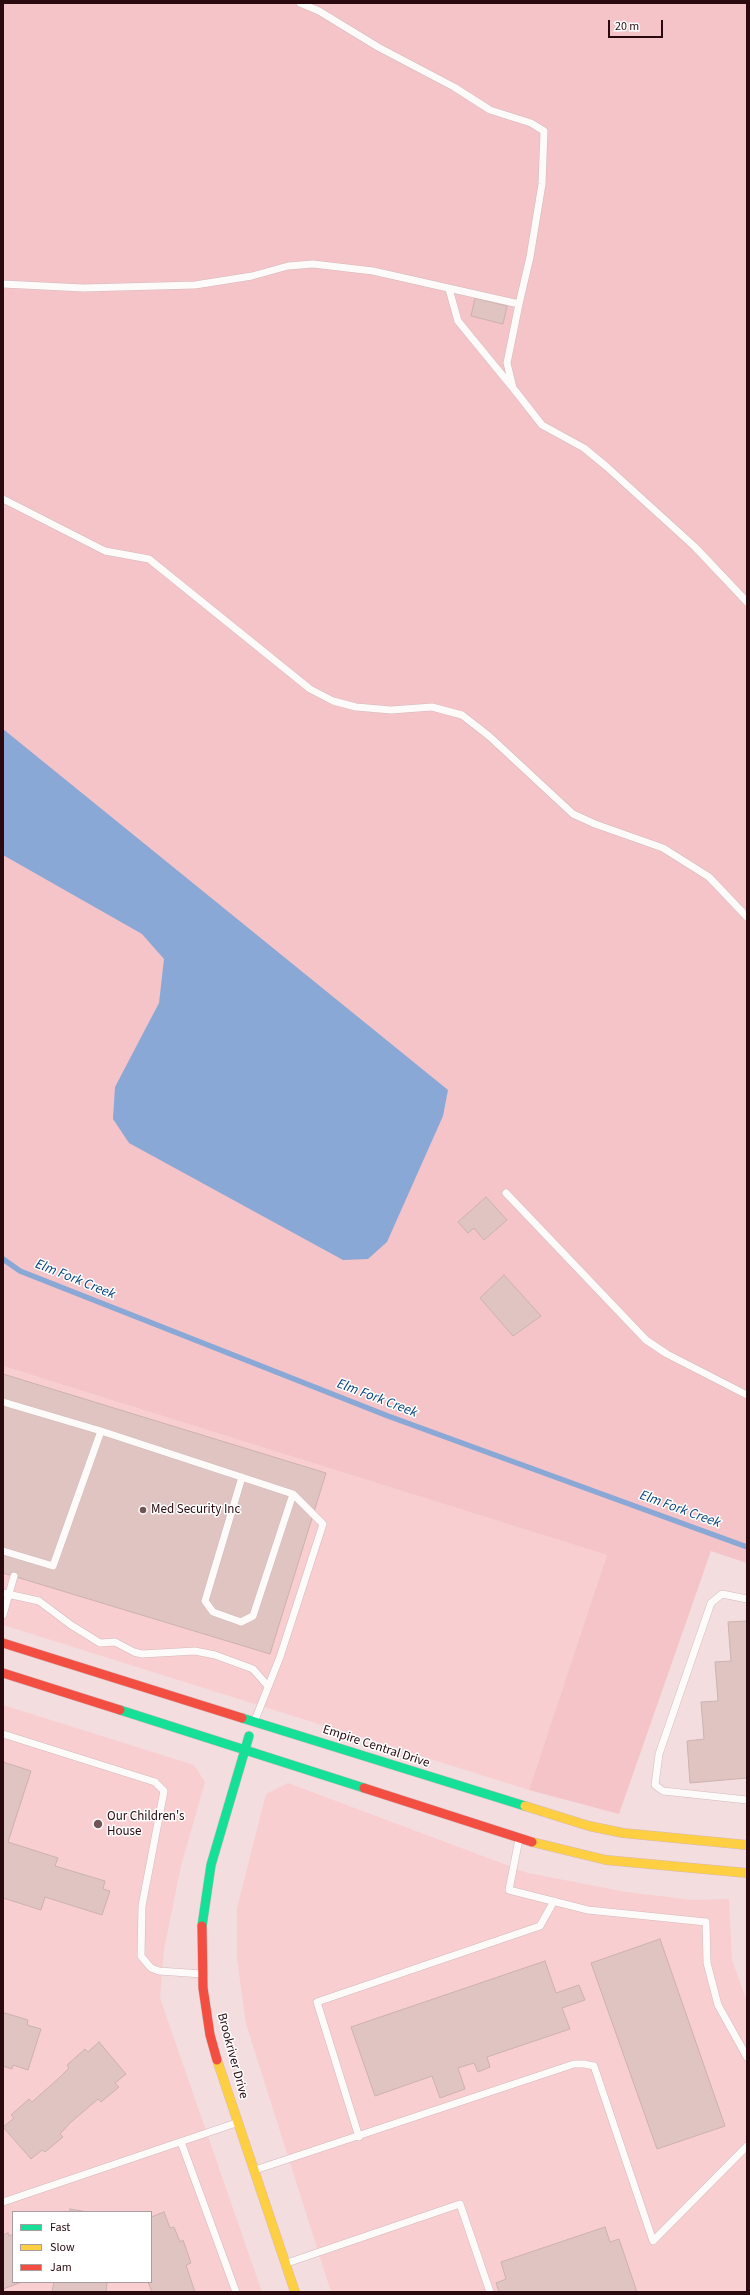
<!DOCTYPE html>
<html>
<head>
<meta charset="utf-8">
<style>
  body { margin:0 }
  #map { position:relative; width:750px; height:2295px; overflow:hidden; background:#f3dddf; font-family:"Source Sans 3",sans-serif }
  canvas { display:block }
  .frame { position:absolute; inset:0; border:4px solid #2a0a0f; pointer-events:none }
  .legend { position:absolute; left:12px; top:2211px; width:140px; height:72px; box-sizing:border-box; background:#fff; border:1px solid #aa9d9f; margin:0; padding:5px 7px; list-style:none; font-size:12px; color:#2a0a0f }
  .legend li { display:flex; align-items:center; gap:8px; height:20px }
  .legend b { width:20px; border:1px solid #aa9d9f }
  .scale { position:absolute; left:608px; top:20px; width:55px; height:18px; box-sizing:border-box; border:2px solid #2a0a0f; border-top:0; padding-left:5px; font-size:12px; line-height:14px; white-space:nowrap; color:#2a0a0f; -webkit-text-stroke:3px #fff; paint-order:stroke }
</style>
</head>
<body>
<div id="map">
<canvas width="750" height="2295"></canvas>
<div class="frame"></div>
<ul class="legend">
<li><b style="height:5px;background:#16e098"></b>Fast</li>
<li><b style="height:5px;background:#ffcf43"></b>Slow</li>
<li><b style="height:5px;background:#f24e42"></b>Jam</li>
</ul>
<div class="scale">20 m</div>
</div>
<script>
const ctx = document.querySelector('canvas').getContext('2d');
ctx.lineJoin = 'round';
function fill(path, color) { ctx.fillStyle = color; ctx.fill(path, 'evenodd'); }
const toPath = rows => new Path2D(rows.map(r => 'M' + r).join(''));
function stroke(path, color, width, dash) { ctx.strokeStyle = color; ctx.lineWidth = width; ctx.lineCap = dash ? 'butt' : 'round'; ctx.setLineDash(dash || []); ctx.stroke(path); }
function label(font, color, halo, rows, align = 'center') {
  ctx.font = font + ' "Source Sans 3",sans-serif'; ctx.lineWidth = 3; ctx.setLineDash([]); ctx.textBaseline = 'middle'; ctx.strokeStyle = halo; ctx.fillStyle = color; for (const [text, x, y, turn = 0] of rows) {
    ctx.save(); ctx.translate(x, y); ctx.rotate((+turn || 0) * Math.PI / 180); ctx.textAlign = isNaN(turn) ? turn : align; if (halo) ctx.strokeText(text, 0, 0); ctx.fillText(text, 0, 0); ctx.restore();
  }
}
fill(toPath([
  [3,1366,607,1555,529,1790,3,1625],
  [3,1705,194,1765,205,1782,181,1866,164,1950,160,1998,262,2292,3,2292],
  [13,2212,151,2212,151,2282,13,2282],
  [288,1783,528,1873,626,1892,693,1900,729,1899,732,1960,747,2001,747,2292,331,2292,246,2024,237,1959,237,1908,266,1794]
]), '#f9ced1');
fill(toPath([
  [3,3,747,3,747,1563,711,1551,619,1814,529,1790,607,1555,3,1366]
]), '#f4c4c8');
fill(toPath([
  [3,729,448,1090,443,1116,387,1242,368,1259,343,1260,129,1143,113,1119,115,1087,159,1003,164,959,142,934,3,855]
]), '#89a8d6');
stroke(toPath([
  [3,1259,20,1271,388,1416,747,1547]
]), '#89a8d6', 5.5);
const building = toPath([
  [475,298,507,306,503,324,471,316,475,298],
  [486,1197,507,1220,484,1240,474,1228,468,1233,458,1222,486,1197],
  [504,1275,541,1316,513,1336,480,1298,504,1275],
  [3,1374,326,1473,270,1654,3,1573,3,1374],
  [747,1621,747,1778,690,1783,687,1741,704,1739,701,1702,718,1701,715,1662,731,1661,728,1622,747,1621],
  [3,1762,31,1771,8,1842,58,1858,55,1866,105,1881,103,1889,110,1891,102,1915,45,1897,41,1910,3,1898,3,1762],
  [660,1939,725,2126,657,2149,591,1963,660,1939],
  [545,1961,556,1993,579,1985,585,2000,562,2008,570,2029,487,2057,490,2067,478,2072,474,2063,458,2068,465,2089,440,2098,432,2076,375,2096,351,2027,545,1961],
  [5,2013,28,2020,27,2025,41,2029,28,2070,13,2065,12,2069,3,2066,3,2016,5,2013],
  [99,2042,126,2074,115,2083,119,2087,101,2102,98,2099,70,2123,60,2134,63,2137,45,2152,42,2150,31,2159,3,2127,14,2118,11,2115,29,2099,32,2102,59,2078,69,2068,67,2065,85,2049,88,2052,99,2042],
  [70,2209,88,2212,70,2212,70,2209],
  [164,2212,170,2228,174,2227,180,2242,183,2240,191,2263,186,2265,195,2292,152,2292,148,2282,151,2282,151,2217,164,2212],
  [605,2227,610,2242,619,2239,637,2292,499,2292,496,2283,506,2279,501,2262,605,2227],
  [8,2233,9,2236,13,2234,13,2282,22,2282,3,2289,3,2235,8,2233],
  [54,2282,103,2282,107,2283,106,2292,52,2292,54,2282]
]);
fill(building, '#dfc4c1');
stroke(building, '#ccb2b0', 1);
const lane = toPath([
  [3,284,83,288,195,285,252,276,288,266,313,264,373,271,519,304,530,257,542,184,544,131,531,123,490,110,454,87,378,47,319,11,300,3],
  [449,289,458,321,512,387],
  [519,304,507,363,513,388,542,425,584,448,607,467,695,547,747,602],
  [3,499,105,551,149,559,310,689,333,701,356,707,391,710,432,707,462,715,489,736,573,814,595,824,663,848,709,877,747,917],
  [506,1193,646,1340,667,1354,747,1395],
  [3,1402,101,1431,293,1494,323,1524,280,1657,255,1720],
  [242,1477,205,1601,213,1612,241,1622,253,1616,293,1494],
  [3,1551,53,1566,101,1431],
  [3,1593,39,1601,71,1625,100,1643,115,1642,134,1652,142,1654,195,1651,215,1655,253,1669,267,1685],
  [747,1599,722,1594,711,1603,659,1754,655,1785,663,1791,747,1800],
  [3,1615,14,1576],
  [3,1734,155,1782,164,1791,142,1906,141,1956,151,1968,159,1971,202,1974],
  [519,1839,509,1890,588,1910,706,1922,707,1963,718,2005,747,2057],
  [359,2137,317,2002,540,1926,554,1901],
  [181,2142,236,2292],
  [255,2170,574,2064,584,2064,594,2066,653,2241,747,2146],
  [3,2202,236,2123],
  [287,2263,460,2204,490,2292]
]);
const fast = toPath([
  [120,1710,364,1788],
  [242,1718,525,1806],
  [202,1926,211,1865,249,1736]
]);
const slow = toPath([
  [525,1806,589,1826,623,1833,747,1845],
  [532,1842,606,1860,747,1873],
  [217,2060,295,2292]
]);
const jam = toPath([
  [3,1643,242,1718],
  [3,1673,120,1710],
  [364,1788,532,1842],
  [202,1926,203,1988,210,2035,217,2060]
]);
stroke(lane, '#d3b9bb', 8);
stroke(fast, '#d3b9bb', 10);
stroke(slow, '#d3b9bb', 10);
stroke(jam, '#d3b9bb', 10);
stroke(lane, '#fdfafa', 7);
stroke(fast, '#16e098', 9);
stroke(slow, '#ffcf43', 9);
stroke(jam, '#f24e42', 9);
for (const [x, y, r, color] of [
  [143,1510,4,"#705458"],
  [98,1824,5,"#705458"]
]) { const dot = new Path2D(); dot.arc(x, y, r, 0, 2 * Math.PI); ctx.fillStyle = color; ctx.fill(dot); stroke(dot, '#fff', 1.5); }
label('13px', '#2a0a0f', '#fff', [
  ["Med Security Inc",151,1510],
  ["Our Children's",107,1817],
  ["House",107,1832]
], 'left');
label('13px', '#2a0a0f', '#fff', [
  ["Empire Central Drive",376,1747,18],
  ["Brookriver Drive",232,2056,75]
]);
label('italic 14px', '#03407a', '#fff', [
  ["Elm Fork Creek",75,1280,22],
  ["Elm Fork Creek",377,1399,21],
  ["Elm Fork Creek",680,1510,20]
]);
</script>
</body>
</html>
